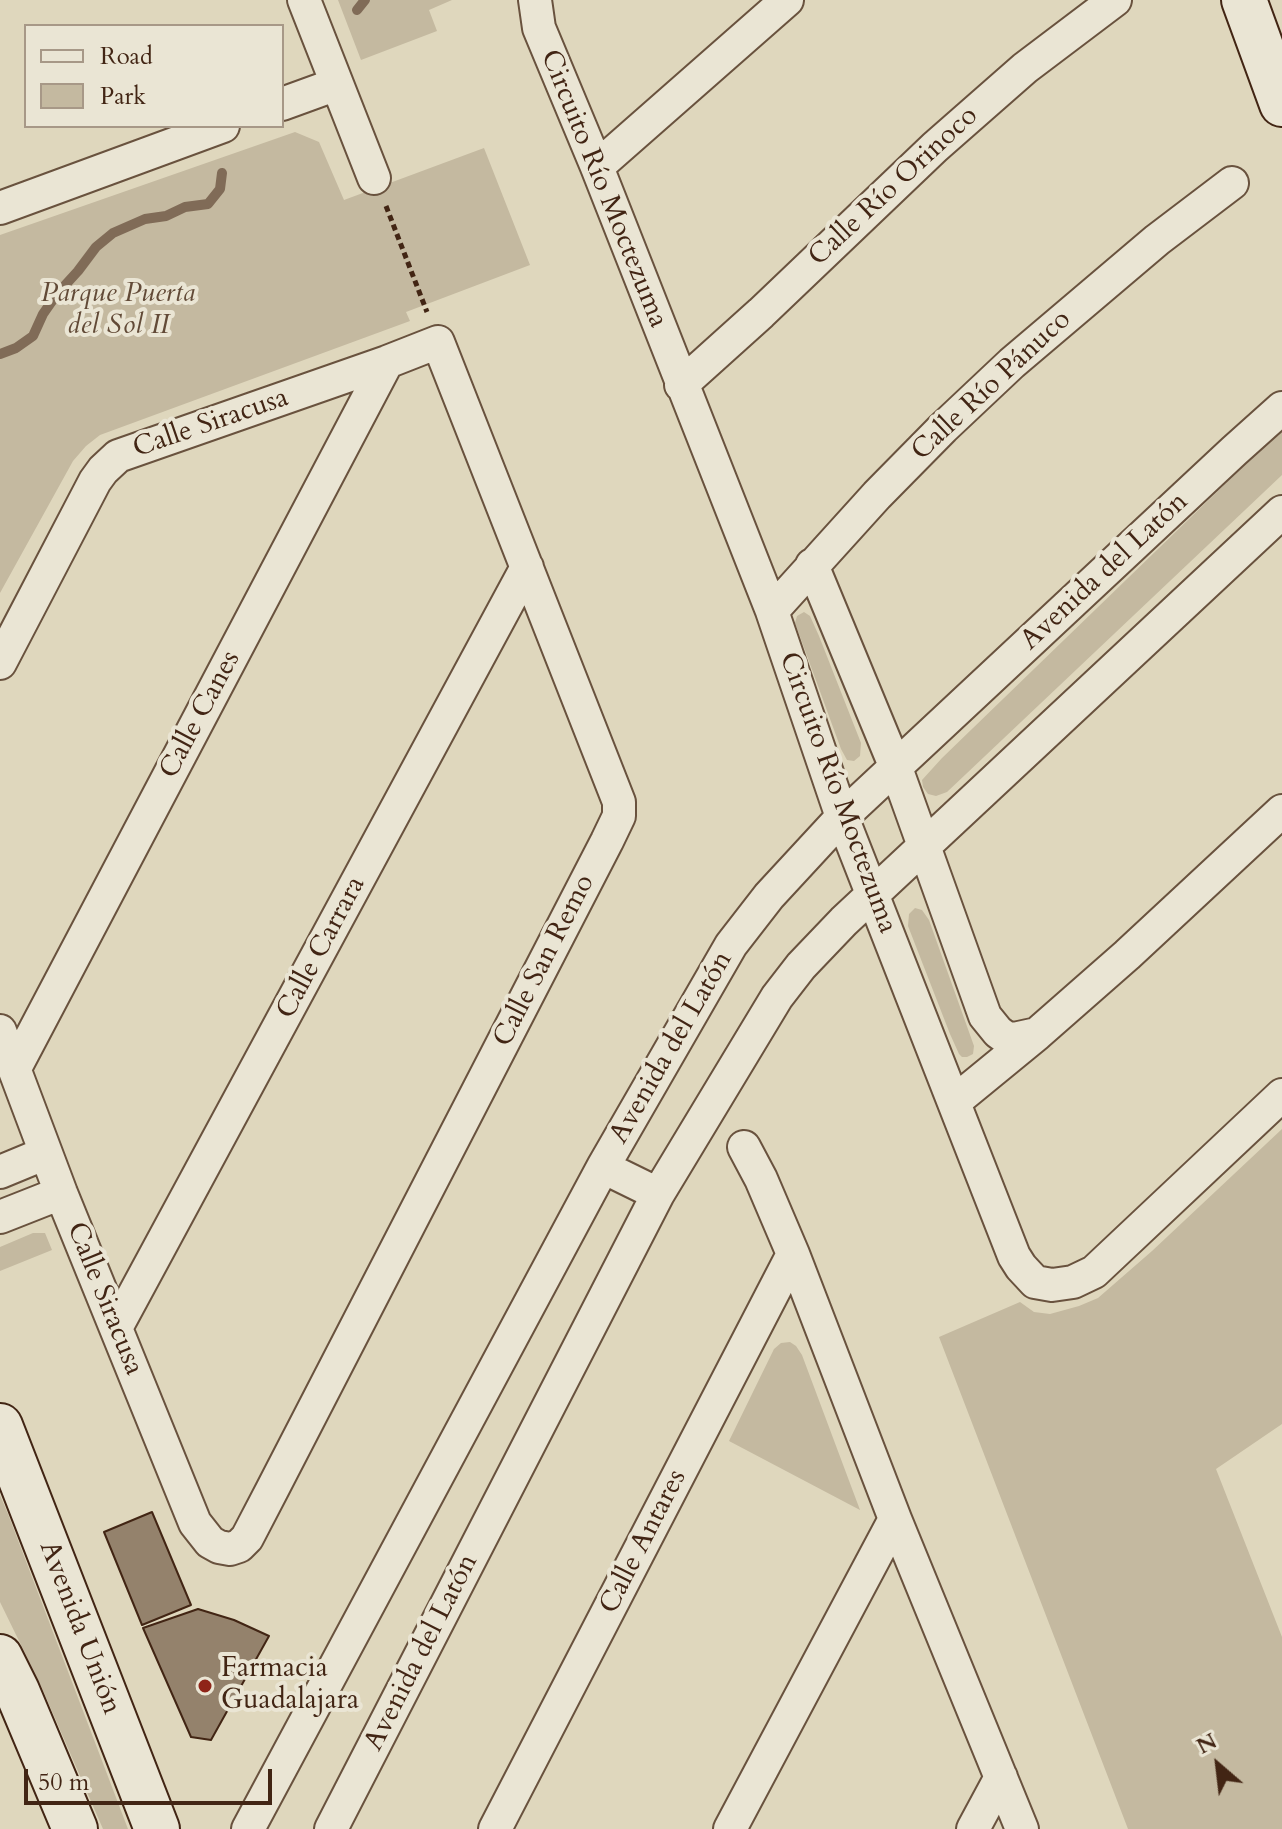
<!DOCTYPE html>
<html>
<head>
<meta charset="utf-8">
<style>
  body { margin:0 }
  #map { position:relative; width:1282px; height:1829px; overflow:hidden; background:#dfd7bd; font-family:Cardo,serif }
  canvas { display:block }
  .legend { position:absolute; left:24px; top:24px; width:260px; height:104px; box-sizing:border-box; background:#eae5d4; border:2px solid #a79887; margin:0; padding:10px 14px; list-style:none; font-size:24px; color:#422514 }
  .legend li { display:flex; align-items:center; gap:16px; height:40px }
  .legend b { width:40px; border:2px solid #a79887 }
  .north { position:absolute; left:1178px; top:1725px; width:80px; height:80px; -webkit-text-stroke:6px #eae5d4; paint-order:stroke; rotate:332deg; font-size:22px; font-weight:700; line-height:32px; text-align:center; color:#422514 }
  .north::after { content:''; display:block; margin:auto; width:28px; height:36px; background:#422514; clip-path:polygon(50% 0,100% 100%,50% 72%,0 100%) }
  .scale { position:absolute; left:24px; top:1769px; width:248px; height:36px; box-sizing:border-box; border:4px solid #422514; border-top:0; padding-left:10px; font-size:24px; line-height:28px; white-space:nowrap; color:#422514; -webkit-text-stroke:6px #eae5d4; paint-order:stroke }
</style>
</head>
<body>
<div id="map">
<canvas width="1282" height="1829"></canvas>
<ul class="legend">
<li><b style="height:10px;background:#eae5d4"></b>Road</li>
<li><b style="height:22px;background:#c4b9a0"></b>Park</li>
</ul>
<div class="north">N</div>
<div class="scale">50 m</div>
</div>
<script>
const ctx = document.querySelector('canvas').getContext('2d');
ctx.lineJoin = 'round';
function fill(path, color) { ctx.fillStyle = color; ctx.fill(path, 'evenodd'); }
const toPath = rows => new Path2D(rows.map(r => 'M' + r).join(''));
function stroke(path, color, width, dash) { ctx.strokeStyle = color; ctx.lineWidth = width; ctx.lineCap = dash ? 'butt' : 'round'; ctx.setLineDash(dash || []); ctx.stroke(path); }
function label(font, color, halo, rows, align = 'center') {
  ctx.font = font + ' Cardo,serif'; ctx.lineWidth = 8; ctx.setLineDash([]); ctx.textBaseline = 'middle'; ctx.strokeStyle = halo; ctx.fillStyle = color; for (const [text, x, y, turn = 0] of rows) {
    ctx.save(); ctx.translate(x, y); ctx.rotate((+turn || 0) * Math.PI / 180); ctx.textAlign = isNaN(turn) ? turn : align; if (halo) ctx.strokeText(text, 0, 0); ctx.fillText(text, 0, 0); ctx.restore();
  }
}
fill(toPath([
  [338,0,452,0,429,10,437,31,361,60],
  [295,132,319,142,344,200,484,148,530,265,406,312,410,321,100,435,86,446,73,461,0,593,0,235],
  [1282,429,1282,475,947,792,936,796,928,794,923,787,922,780,942,758],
  [804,612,810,616,819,636,861,743,860,756,854,761,847,760,841,749,795,623,797,616],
  [915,908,922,910,929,920,974,1046,973,1054,967,1057,962,1057,959,1054,950,1034,908,926,909,914],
  [1282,1129,1282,1424,1216,1469,1282,1637,1282,1829,1128,1829,939,1337,1020,1302,1034,1312,1050,1314,1079,1306,1098,1298,1152,1251],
  [33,1233,45,1233,52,1250,0,1271,0,1247],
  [790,1342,796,1346,802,1355,860,1510,729,1441,774,1349,781,1343],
  [0,1495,8,1514,128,1829,103,1829,41,1686,0,1602]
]), '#c4b9a0');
stroke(toPath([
  [357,10,365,0],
  [0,354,16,348,33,336,43,314,57,294,78,271,96,247,113,233,145,219,166,216,185,207,208,204,220,189,222,173]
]), '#806b57', 10);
const building = toPath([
  [152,1512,191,1605,142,1625,104,1532,152,1512],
  [198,1609,234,1620,269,1636,211,1740,191,1737,143,1628,198,1609]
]);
fill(building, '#94826c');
stroke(building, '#422514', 2);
const street = toPath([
  [304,0,374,178],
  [535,0,539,28,597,167,772,611,842,817,1014,1256,1021,1267,1035,1282,1052,1285,1073,1282,1094,1272,1282,1095],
  [282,104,337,84],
  [597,167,787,0],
  [0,208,223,126],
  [681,385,761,313,935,147,1025,68,1115,0],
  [812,565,896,768,985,1016,998,1032,1005,1037,1014,1039,1037,1034],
  [772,611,877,495,943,428,1012,363,1157,240,1232,183],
  [0,663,95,481,103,470,118,456,387,362,438,342,619,802,619,816,607,841,272,1490,247,1538,239,1546,230,1549,219,1547,210,1542,195,1523,61,1193,0,1031],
  [15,1068,387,362],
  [954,1102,1037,1034,1127,955,1282,811],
  [744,1147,761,1179,793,1254,895,1519,1022,1829],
  [603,1167,658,1194],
  [0,1172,46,1153],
  [0,1217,61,1193],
  [116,1328,527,567],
  [248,1829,603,1167,731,945,769,896,842,817,1234,451,1282,408],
  [331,1829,658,1194,777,997,801,966,844,921,1282,512],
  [495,1829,793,1254],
  [730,1829,895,1519],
  [973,1829,1001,1777]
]);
const secondary = toPath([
  [1244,0,1282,104],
  [0,1426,157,1829],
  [0,1657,17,1691,75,1829]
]);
stroke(street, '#69523e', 36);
stroke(secondary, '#422514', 48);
stroke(toPath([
  [386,206,427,312]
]), '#422514', 5, [6, 4]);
stroke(street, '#eae5d4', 32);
stroke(secondary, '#eae5d4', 44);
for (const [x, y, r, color] of [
  [205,1686,8,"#8f2418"]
]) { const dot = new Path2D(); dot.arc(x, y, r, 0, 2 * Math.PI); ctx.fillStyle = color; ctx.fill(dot); stroke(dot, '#eae5d4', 3); }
label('28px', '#422514', '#eae5d4', [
  ["Calle Río Orinoco",894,187,-43],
  ["Circuito Río Moctezuma",603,189,68],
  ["Calle Río Pánuco",992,386,-43],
  ["Calle Siracusa",211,424,-19],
  ["Avenida del Latón",1105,572,-43],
  ["Calle Canes",201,715,-62],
  ["Circuito Río Moctezuma",837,793,70],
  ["Calle Carrara",322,948,-62],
  ["Calle San Remo",545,961,-63],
  ["Avenida del Latón",672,1048,-60],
  ["Calle Siracusa",104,1299,68],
  ["Calle Antares",644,1542,-63],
  ["Avenida Unión",79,1628,69],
  ["Avenida del Latón",422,1653,-63]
]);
label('italic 28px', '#624a37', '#eae5d4', [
  ["Parque Puerta",118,295],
  ["del Sol II",118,327]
]);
label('28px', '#422514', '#eae5d4', [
  ["Farmacia",221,1670],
  ["Guadalajara",221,1702]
], 'left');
</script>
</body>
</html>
